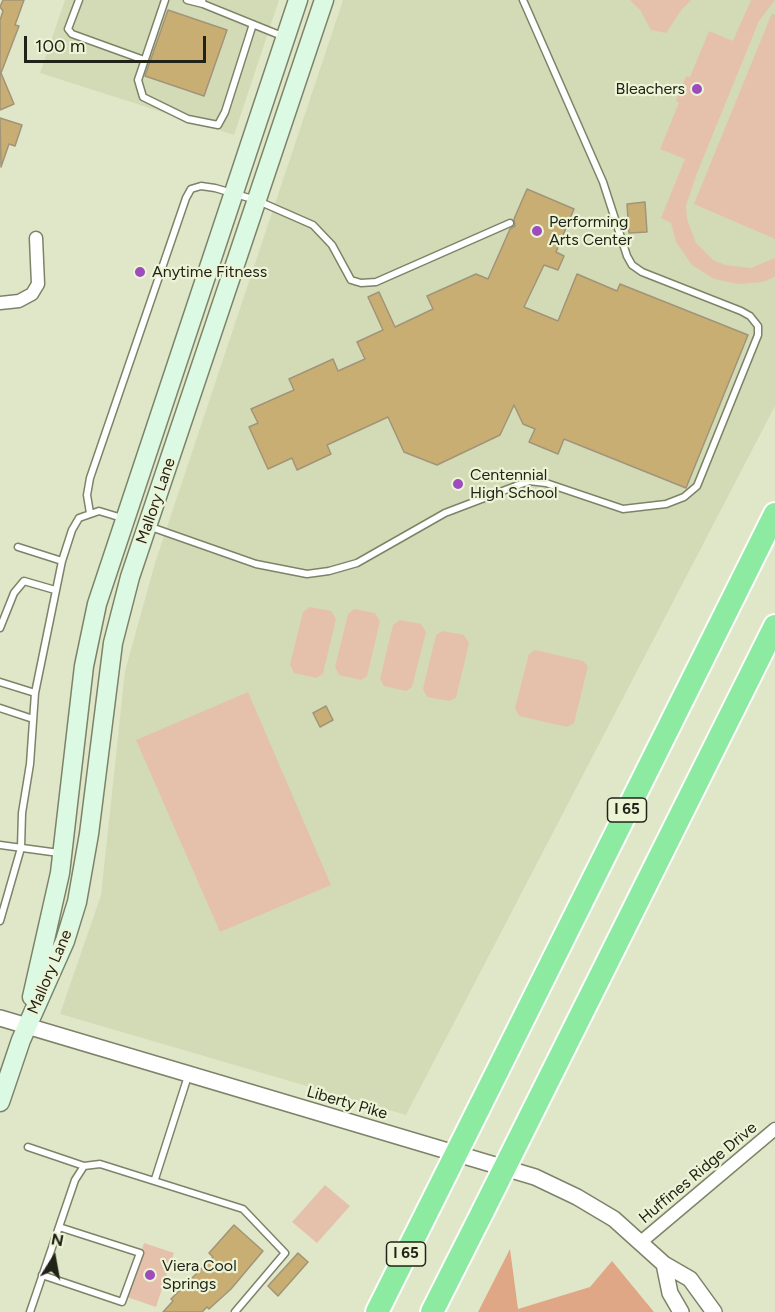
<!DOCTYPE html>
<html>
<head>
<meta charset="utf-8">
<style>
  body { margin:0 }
  #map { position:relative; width:775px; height:1312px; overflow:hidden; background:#e0e7c9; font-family:Figtree,sans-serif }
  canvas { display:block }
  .north { position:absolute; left:24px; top:1228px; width:60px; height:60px; -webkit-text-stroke:4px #edf4d6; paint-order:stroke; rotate:11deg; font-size:16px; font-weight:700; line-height:24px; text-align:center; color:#212318 }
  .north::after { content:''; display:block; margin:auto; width:21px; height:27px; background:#212318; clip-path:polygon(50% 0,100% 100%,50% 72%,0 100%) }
  .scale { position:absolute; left:24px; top:36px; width:182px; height:27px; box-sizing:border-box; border:3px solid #212318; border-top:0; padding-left:8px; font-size:18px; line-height:21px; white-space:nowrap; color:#212318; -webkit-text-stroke:4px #edf4d6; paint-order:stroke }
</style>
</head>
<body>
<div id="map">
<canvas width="775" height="1312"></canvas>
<div class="north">N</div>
<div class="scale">100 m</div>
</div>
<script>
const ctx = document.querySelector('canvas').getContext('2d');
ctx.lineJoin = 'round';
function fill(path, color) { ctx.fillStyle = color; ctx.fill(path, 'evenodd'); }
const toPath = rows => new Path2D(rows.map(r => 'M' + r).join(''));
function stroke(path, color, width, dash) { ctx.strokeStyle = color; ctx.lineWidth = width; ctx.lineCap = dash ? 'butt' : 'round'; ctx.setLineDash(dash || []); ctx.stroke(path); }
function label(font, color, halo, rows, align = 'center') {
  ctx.font = font + ' Figtree,sans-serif'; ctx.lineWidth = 4.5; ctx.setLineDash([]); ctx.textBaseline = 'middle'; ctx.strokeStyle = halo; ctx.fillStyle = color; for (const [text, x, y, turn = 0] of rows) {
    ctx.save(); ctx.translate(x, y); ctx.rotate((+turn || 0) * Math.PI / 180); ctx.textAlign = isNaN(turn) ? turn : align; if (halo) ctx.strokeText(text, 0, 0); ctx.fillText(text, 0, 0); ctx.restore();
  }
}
fill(toPath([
  [65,0,279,0,234,135,40,73],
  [343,0,775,0,775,406,406,1115,60,1014,101,895,125,671,155,563]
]), '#d3dbb6');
fill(toPath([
  [630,0,691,0,682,9,666,33,651,30,640,10],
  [751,0,775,0,759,21,697,173,686,206,687,219,696,243,713,260,725,265,751,268,775,258,775,277,763,282,738,284,714,279,692,265,676,242,671,223,661,218,685,159,660,149,679,103,676,101,686,76,690,77,709,31,733,41],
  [772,13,775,15,775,239,694,204],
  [310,607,331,611,336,619,323,674,316,678,294,673,290,665,303,612],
  [354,609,375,613,380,621,367,676,361,680,339,675,335,667,348,614],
  [400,620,421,624,426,632,412,687,406,691,384,686,380,679,393,625],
  [443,631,464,635,469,643,456,698,449,701,427,697,423,689,436,635],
  [535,650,583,661,588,666,574,723,567,727,519,716,515,708,529,654],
  [248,692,331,885,220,932,136,740],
  [325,1185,350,1206,317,1243,292,1222],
  [144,1243,174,1253,156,1307,127,1297]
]), '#e5c1ab');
fill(toPath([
  [510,1249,518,1309,590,1287,612,1261,654,1312,478,1312]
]), '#dfa785');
const building = toPath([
  [3,0,24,0,15,25,19,26,1,73,14,104,0,110,0,20,3,11,0,7,3,0],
  [168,10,227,30,204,96,145,76,168,10],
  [0,118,22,125,15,146,9,144,1,167,0,118],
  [527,189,574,209,556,252,564,256,558,270,544,265,524,307,558,321,577,274,617,291,620,284,748,335,686,488,564,439,558,454,529,442,535,429,523,424,514,405,500,435,437,465,404,452,388,417,327,445,331,454,297,470,292,458,268,469,249,427,258,423,251,409,294,390,289,379,333,359,338,371,365,359,357,342,383,330,368,297,379,292,395,327,433,309,427,296,476,274,488,279,510,229,515,226,514,219,527,189],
  [645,202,647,232,629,233,627,204,645,202],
  [326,706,333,720,320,727,313,713,326,706],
  [234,1225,263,1251,231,1289,209,1309,207,1307,202,1312,163,1312,173,1301,171,1299,213,1257,209,1253,234,1225],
  [298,1253,308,1262,278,1296,268,1286,298,1253]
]);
fill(building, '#c9ae74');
stroke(building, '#a19479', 1.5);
const service = toPath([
  [79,0,68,29,72,34,144,60],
  [165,0,138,80,143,97,188,119,218,125,225,112,253,24],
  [187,0,203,4],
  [202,0,203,4,282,36],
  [90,513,87,495,90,478,186,198,191,189,201,186,215,188,256,200,313,225,332,245,351,280,361,283,376,282,510,223],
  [148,526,256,564,307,574,329,571,357,563,445,513,529,481,546,483,623,509,666,504,684,497,697,486,758,335,758,326,750,316,741,311,642,272,632,265,627,256,603,182,523,0],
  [18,547,62,561],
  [0,628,14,593,24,581,55,590],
  [0,682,35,693],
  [0,708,33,719],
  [0,845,59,853],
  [0,921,21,848,22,813,30,764,35,693,62,561,72,530,79,518,99,511,122,518],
  [28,1147,84,1166],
  [155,1179,188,1076],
  [42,1275,122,1302,140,1253,59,1227],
  [30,1312,75,1180,84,1166,100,1164,243,1209,285,1253,235,1312]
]);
const minor = toPath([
  [0,303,19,301,32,294,38,284,36,238],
  [642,1241,775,1129]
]);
const tertiary = toPath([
  [0,1018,535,1177,577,1197,614,1219,664,1264,690,1279,714,1312],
  [664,1264,670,1293,681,1312]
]);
const secondary = toPath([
  [32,997,60,873,84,666,97,604,298,0],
  [0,1102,21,1040,65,941,77,902,89,834,113,643,130,577,324,0]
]);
const motorway = toPath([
  [480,1106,775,514],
  [529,1119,775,626],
  [377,1312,435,1196],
  [432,1312,483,1211]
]);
stroke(service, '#7d8368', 9);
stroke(minor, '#7d8368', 15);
stroke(tertiary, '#7d8368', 18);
stroke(secondary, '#7d8368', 21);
stroke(motorway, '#fff', 26);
stroke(service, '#fff', 6);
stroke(minor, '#fff', 12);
stroke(tertiary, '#fff', 15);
stroke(secondary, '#dcf9e3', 18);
stroke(motorway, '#8ceba1', 22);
const motorwayBridge = toPath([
  [435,1196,480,1106],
  [483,1211,529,1119]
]);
stroke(motorwayBridge, '#fff', 26, []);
stroke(motorwayBridge, '#8ceba1', 22);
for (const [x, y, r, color] of [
  [697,89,6,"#9c4cbd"],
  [537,231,6,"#9c4cbd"],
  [140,272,6,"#9c4cbd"],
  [458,484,6,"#9c4cbd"],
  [150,1275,6,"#9c4cbd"]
]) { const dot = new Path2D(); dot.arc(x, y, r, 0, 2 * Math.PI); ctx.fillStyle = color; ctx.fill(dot); stroke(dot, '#edf4d6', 2); }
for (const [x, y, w] of [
  [627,810,39],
  [406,1254,39]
]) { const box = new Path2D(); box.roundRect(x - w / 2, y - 12, w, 24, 4.5); ctx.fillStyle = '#edf4d6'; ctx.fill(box); stroke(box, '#212318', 1.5); }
label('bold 15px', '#212318', null, [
  ["I 65",627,810],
  ["I 65",406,1254]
]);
label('16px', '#212318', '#edf4d6', [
  ["Bleachers",685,89,"right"],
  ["Performing",549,222],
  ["Arts Center",549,240],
  ["Anytime Fitness",152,272],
  ["Centennial",470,475],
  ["High School",470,493],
  ["Viera Cool",162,1266],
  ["Springs",162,1284]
], 'left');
label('16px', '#212318', '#edf4d6', [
  ["Mallory Lane",156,501,-71],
  ["Mallory Lane",50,972,-67],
  ["Liberty Pike",347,1103,16],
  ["Huffines Ridge Drive",698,1173,-40]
]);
</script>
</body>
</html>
